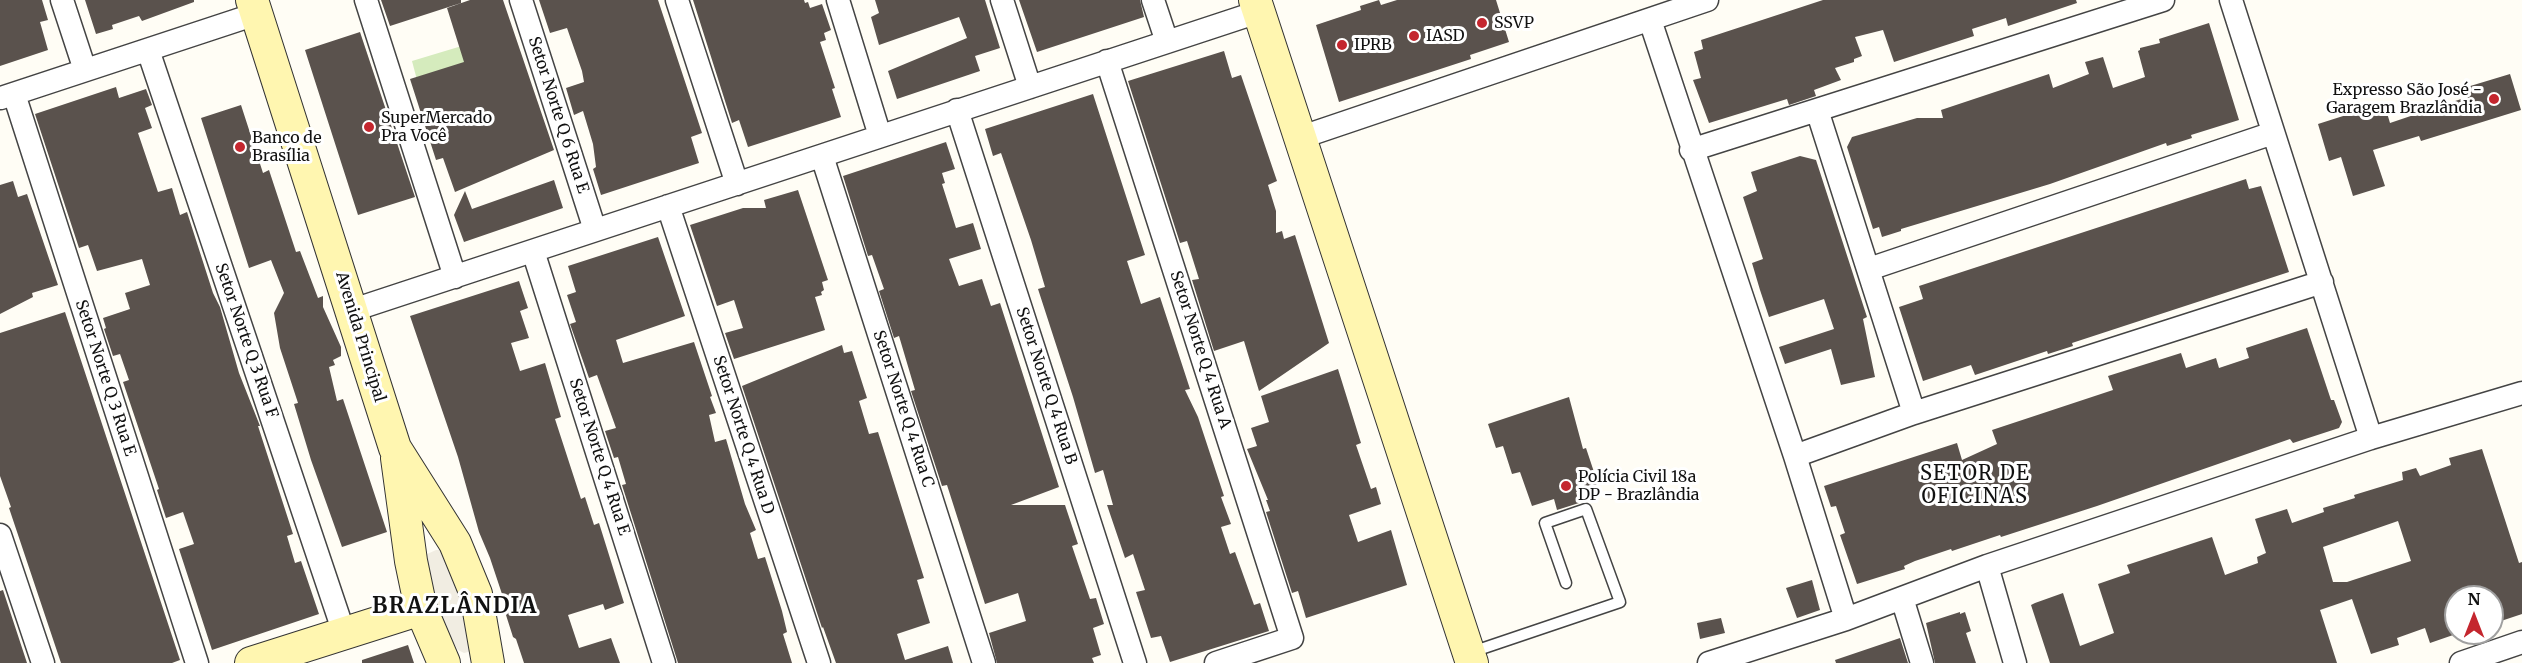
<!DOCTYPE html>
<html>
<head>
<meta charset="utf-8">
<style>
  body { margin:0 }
  #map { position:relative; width:2522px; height:663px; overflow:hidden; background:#fffdf5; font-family:Merriweather,serif }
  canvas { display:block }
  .north { position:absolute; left:2444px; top:585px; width:60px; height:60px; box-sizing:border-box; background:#fff; border:2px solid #a0a0a0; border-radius:50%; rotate:0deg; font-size:16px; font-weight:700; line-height:24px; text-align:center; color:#111 }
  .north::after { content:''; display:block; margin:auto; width:21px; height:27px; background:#c4262e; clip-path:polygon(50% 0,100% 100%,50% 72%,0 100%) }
</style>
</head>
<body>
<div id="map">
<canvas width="2522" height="663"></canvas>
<div class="north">N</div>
</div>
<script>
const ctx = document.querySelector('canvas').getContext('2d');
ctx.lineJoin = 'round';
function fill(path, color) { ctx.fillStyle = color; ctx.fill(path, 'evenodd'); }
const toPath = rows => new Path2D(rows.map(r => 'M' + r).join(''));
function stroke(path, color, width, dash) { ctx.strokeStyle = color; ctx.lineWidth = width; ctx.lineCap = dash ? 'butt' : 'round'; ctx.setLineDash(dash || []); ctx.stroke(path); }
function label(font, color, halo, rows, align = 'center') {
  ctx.font = font + ' Merriweather,serif'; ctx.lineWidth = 6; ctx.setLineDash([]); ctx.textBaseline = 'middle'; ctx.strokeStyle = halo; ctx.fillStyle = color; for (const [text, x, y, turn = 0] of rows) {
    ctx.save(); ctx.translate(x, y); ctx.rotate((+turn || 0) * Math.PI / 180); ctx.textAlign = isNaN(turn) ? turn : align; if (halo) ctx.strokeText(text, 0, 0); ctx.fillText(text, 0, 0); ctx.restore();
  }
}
fill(toPath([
  [508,32,513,50,417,80,412,61]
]), '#d5ebbd');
fill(toPath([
  [436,550,443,550,459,574,472,651,464,653,458,650,429,606,425,555]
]), '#f1ede2');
fill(toPath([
  [0,0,42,0,48,20,40,22,48,50,0,66],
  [85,0,194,0,194,2,142,21,139,16,112,25,113,29,96,34],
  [381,0,461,0,461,3,390,26],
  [470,0,503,0,554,150,455,192,443,158,436,160,410,79,464,62,447,8],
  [539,0,658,0,702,133,691,137,699,163,601,195,593,169,596,167,593,144,583,111,574,115,566,88,584,82,582,71,567,28,550,33],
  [693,0,804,0,805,3,808,2,810,8,822,4,831,30,824,33,826,40,820,42,835,88,832,89,841,117,748,147,739,120,732,123],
  [875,0,985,0,1000,48,975,56,980,71,897,99,888,71,967,38,959,17,879,45,871,17,879,13],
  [1019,0,1140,0,1144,17,1037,52],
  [1379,0,1381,5,1397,0,1496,0,1509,42,1470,55,1471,59,1339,102,1316,25,1361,10,1360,6],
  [1823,0,2076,0,2077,3,2008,26,2006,18,1972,29,1974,36,1894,62,1883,30,1855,37,1862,56,1854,59,1854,62,1835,68,1841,80,1814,90,1816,96,1789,105,1787,99,1709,123,1693,80,1701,78,1694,52,1703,49,1701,40],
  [2209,23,2239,120,2191,135,2192,138,2167,146,2166,143,2050,184,1901,229,1901,231,1882,237,1879,227,1873,229,1847,147,1852,137,1917,118,1943,118,1941,110,2049,74,2053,88,2089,74,2085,62,2103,57,2113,88,2145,77,2138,51,2140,50,2140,48,2160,43,2159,39],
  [360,32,415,197,358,215,305,50],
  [1224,51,1232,78,1241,75,1277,181,1268,185,1276,211,1276,233,1282,231,1284,239,1295,235,1329,343,1259,391,1244,341,1214,351,1192,280,1199,279,1187,241,1180,243,1128,81],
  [2510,74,2521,110,2421,141,2419,136,2373,150,2385,186,2353,196,2341,157,2329,161,2318,124,2384,103,2390,123,2470,96,2467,87],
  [116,87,119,98,146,89,152,105,145,108,152,128,138,133,158,192,172,188,180,215,187,212,213,293,220,307,239,373,260,426,258,426,293,534,287,536,295,563,301,561,319,614,212,650,179,549,194,544,183,512,166,518,157,490,159,489,123,382,129,380,120,354,113,356,104,329,106,328,103,318,130,309,125,293,150,285,142,259,97,271,88,245,79,248,35,114],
  [1093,94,1145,255,1127,261,1141,304,1160,297,1190,389,1185,390,1198,417,1224,496,1221,497,1231,524,1221,527,1230,554,1235,552,1254,605,1260,603,1269,631,1170,662,1161,636,1151,638,1136,592,1145,590,1133,554,1125,558,1107,505,1113,505,1103,470,1095,473,1073,397,1038,289,1045,287,1031,240,1001,153,993,156,985,129],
  [241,105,263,173,269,170,296,252,300,251,318,298,323,296,323,307,341,347,341,356,333,360,335,365,329,367,337,401,343,399,387,532,342,547,311,460,294,404,298,403,280,348,274,313,284,293,271,260,249,268,201,118],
  [946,142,955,169,942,173,945,183,942,184,956,228,973,223,981,249,949,259,959,286,982,279,991,306,1000,303,1059,487,1011,505,1065,505,1078,544,1072,546,1090,599,1096,598,1104,624,1093,628,1101,655,1092,658,1094,663,997,663,989,633,1026,621,1018,593,985,604,947,485,942,486,911,391,915,390,899,336,894,338,879,291,884,289,872,255,868,256,843,176],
  [1800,156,1816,160,1867,317,1863,319,1875,377,1841,385,1831,349,1785,364,1779,347,1834,329,1824,299,1769,317,1760,290,1752,263,1763,259,1743,197,1757,191,1751,172],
  [2246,179,2249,189,2261,186,2289,272,2072,343,2073,346,2048,354,2047,351,1975,375,1971,365,1923,381,1899,307,1923,299,1919,286],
  [554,180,563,208,464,242,454,215,465,191,472,209],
  [13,181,18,197,27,194,58,285,32,293,33,297,0,314,0,185],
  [798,190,828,280,822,282,824,290,821,292,822,295,815,297,825,330,734,359,725,333,743,328,734,300,717,306,690,225,743,208,766,208,764,200],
  [658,237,685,316,616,340,623,363,694,342,712,396,710,397,716,413,709,415,715,442,726,439,745,504,756,530,750,533,758,559,765,557,782,611,787,632,783,634,792,663,678,663,622,485,626,484,618,457,614,458,605,431,616,428,597,375,589,378,570,324,576,322,567,295,576,292,568,266],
  [519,281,528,308,520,311,529,338,511,343,520,371,545,363,561,417,555,419,581,499,585,497,594,525,599,523,624,603,605,610,603,604,568,615,579,648,611,638,620,663,524,663,516,639,513,637,506,615,508,612,490,558,479,532,458,457,410,316],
  [65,312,180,660,172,663,61,663,9,508,11,507,0,476,0,333],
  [2307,328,2331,400,2334,400,2342,422,2339,428,2293,443,2290,439,2097,506,2001,537,2000,535,1952,551,1951,549,1915,561,1904,566,1905,569,1857,584,1840,535,1845,533,1836,506,1831,507,1824,486,1957,443,1962,460,1997,444,1992,430,2113,390,2108,376,2181,353,2186,368,2216,358,2219,368,2249,358,2246,348],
  [842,345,844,353,852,351,867,398,859,401,869,434,878,432,924,578,917,580,930,623,897,634,905,660,948,646,953,663,836,663,823,627,822,628,742,386],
  [1338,369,1361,443,1356,445,1371,489,1376,487,1381,504,1349,515,1358,542,1391,530,1407,585,1306,618,1298,591,1292,593,1266,512,1270,511,1266,500,1268,500,1247,449,1257,446,1251,428,1269,422,1261,396],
  [1569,397,1583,449,1586,448,1598,484,1576,492,1579,503,1557,510,1554,499,1532,506,1520,472,1512,474,1503,446,1496,448,1488,424],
  [2482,449,2519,563,2522,562,2522,614,2492,624,2492,597,2456,597,2456,634,2430,643,2425,628,2397,638,2399,645,2371,654,2352,599,2320,610,2337,663,2050,663,2031,605,2035,603,2063,593,2080,646,2114,633,2098,584,2130,573,2127,565,2212,537,2225,575,2258,563,2257,557,2266,553,2255,519,2287,509,2292,523,2324,512,2323,508,2355,498,2354,495,2403,480,2402,472,2416,468,2420,476,2451,465,2449,458],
  [2398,521,2411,561,2347,582,2333,582,2323,547],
  [1812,580,1820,610,1797,618,1786,588],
  [3,590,27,663,0,663,0,591],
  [1960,612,1960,614,1965,612,1971,631,1966,633,1976,663,1935,663,1926,623],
  [1721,618,1725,633,1700,639,1697,623],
  [1900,638,1908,663,1836,663,1835,660],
  [408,645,414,663,362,663,362,660]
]), '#5a524d');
const lane = toPath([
  [1472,652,1620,602,1586,509,1545,523,1566,583]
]);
const street = toPath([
  [62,0,85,70],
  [366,0,455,277],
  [521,0,595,230],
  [677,0,737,184],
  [838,0,880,136],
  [1002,0,1030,87],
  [1153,0,1167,42],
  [2231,0,2371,438],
  [1650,20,1795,456,1846,619],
  [148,50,344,633],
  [1107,61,1292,638,1216,663],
  [14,94,197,663],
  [1,98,256,14],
  [957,110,1135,663],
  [1817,110,1914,413],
  [1299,138,1707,0],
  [1691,150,2163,0],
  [822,156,984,663],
  [668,206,819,663],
  [533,251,664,663],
  [1869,269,2273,133],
  [353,310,1258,12],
  [1795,456,1914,413,2322,282],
  [0,535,43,663],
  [1987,566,2015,663],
  [1902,598,1922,663],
  [1709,663,1846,619,1987,566,2371,438,2522,393],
  [2461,663,2522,642]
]);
const secondary = toPath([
  [252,0,395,448,455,543,476,594,488,663],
  [1255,0,1472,663],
  [397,458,411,561,421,609,444,663],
  [251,663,421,609]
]);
stroke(lane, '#444', 13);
stroke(street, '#444', 25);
stroke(secondary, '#333', 34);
stroke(lane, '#fff', 10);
stroke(street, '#fff', 22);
stroke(secondary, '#fff6b0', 32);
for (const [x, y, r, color] of [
  [1482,23,6,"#c4262e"],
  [1414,36,6,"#c4262e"],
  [1342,45,6,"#c4262e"],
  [2494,99,6,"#c4262e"],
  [369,127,6,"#c4262e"],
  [240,147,6,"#c4262e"],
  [1566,486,6,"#c4262e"]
]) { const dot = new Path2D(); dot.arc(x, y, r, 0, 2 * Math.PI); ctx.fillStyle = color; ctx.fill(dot); stroke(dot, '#fff', 2); }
label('16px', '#111', '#fff', [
  ["SSVP",1494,23],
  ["IASD",1426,36],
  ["IPRB",1354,45],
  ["Expresso São José -",2482,90,"right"],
  ["Garagem Brazlândia",2482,108,"right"],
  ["SuperMercado",381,118],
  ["Pra Você",381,136],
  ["Banco de",252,138],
  ["Brasília",252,156],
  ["Polícia Civil 18a",1578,477],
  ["DP - Brazlândia",1578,495]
], 'left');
label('16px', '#111', '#fff', [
  ["Setor Norte Q 6 Rua E",558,115,72],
  ["Avenida Principal",360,337,73],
  ["Setor Norte Q 3 Rua F",246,341,71],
  ["Setor Norte Q 4 Rua A",1200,350,72],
  ["Setor Norte Q 3 Rua E",105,378,72],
  ["Setor Norte Q 4 Rua B",1046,386,72],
  ["Setor Norte Q 4 Rua C",903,409,72],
  ["Setor Norte Q 4 Rua D",743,435,72],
  ["Setor Norte Q 4 Rua E",599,457,72]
]);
ctx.letterSpacing = '1.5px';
label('20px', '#111', '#fff', [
  ["SETOR DE",1975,474],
  ["OFICINAS",1975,497]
]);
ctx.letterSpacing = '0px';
ctx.letterSpacing = '1.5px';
label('bold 22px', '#111', '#fff', [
  ["BRAZLÂNDIA",455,607]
]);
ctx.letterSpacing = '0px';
</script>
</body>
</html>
